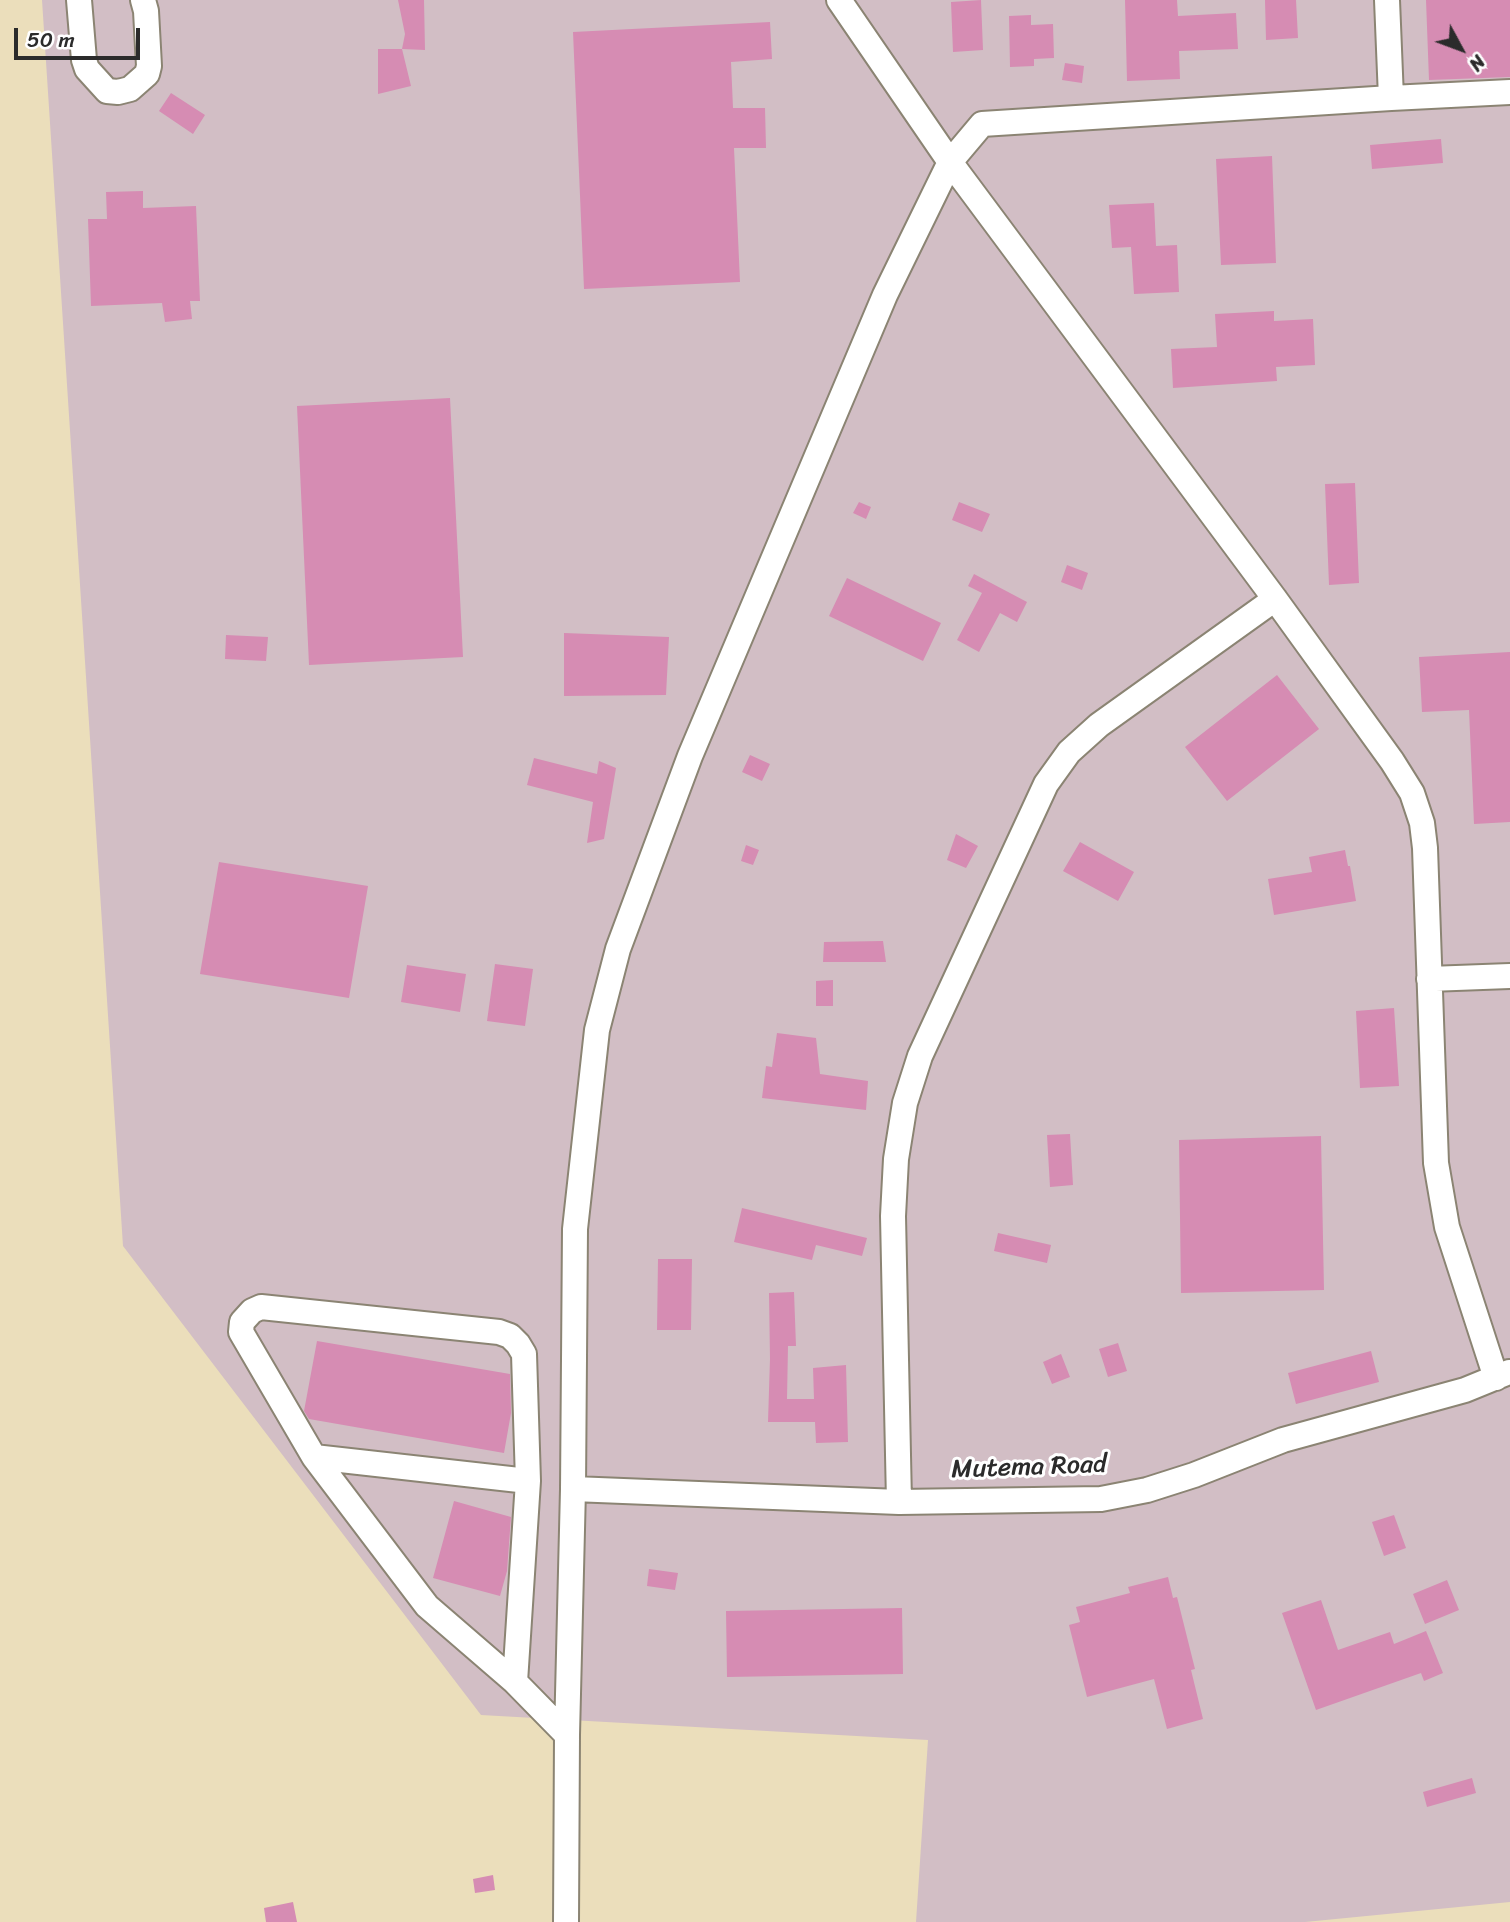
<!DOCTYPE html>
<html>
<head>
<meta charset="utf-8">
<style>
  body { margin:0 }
  #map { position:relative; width:1510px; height:1922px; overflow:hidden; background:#ebdebb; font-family:Sriracha,sans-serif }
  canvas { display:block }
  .north { position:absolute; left:1426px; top:14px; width:70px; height:70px; -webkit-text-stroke:5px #fff; paint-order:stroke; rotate:131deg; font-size:19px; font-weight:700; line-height:28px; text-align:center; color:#2b2b2b }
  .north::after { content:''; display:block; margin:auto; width:24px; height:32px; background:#2b2b2b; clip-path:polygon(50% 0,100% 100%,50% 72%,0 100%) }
  .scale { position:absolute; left:14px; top:28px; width:126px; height:32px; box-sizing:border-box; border:4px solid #2b2b2b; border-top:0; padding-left:9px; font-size:21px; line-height:24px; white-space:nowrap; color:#2b2b2b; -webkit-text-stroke:5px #fff; paint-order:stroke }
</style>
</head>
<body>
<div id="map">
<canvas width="1510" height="1922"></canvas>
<div class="north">N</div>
<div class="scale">50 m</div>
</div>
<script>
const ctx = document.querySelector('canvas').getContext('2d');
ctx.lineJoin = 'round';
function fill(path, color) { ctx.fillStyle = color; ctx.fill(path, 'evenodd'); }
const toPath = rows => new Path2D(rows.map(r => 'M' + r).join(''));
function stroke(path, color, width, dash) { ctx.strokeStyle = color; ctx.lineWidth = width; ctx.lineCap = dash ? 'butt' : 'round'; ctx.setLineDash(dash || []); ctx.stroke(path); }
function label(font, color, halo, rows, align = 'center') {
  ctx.font = font + ' Sriracha,sans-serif'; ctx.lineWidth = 6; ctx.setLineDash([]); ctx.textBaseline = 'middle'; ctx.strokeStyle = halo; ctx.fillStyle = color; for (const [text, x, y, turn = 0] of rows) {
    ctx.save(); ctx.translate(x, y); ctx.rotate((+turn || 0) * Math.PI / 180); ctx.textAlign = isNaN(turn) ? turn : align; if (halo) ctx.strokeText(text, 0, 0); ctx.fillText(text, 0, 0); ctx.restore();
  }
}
fill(toPath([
  [42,0,1510,0,1510,1902,1305,1922,916,1922,928,1740,481,1715,123,1246]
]), '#d2bec5');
fill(toPath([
  [398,0,424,0,425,50,402,49,405,34],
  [981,0,983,50,953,52,951,2],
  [1125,0,1177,0,1178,16,1236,13,1238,49,1179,51,1180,79,1127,81],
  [1265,0,1296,0,1298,38,1266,40],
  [1426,0,1510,0,1510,77,1429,80],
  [1031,15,1031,25,1053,24,1054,58,1034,59,1034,66,1010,67,1009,16],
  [770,22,772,59,731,62,733,108,765,108,766,148,734,148,740,282,584,289,573,32],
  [378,49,402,49,411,86,378,94],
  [1065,63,1084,66,1082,83,1062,80],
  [171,93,205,115,193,134,159,111],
  [1441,139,1443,163,1372,169,1370,145],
  [1272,156,1276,263,1221,265,1216,159],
  [143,191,143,208,196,206,200,301,190,301,192,319,165,322,162,303,91,306,88,219,107,219,106,192],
  [1154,203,1156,246,1177,245,1179,292,1134,294,1131,247,1112,248,1109,205],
  [1274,311,1274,321,1313,319,1315,365,1276,367,1277,381,1173,388,1171,349,1217,347,1215,314],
  [450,398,463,657,309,665,297,406],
  [1355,483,1359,583,1329,585,1325,484],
  [859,502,871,507,866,519,853,513],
  [959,502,990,514,982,532,952,520],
  [1067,565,1088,573,1082,590,1061,582],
  [974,574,1027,602,1017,622,1000,613,979,652,957,640,982,593,968,586],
  [847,578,941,623,923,661,829,616],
  [564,633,669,637,666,695,564,696],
  [226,635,268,637,266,661,225,659],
  [1510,652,1510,822,1474,824,1469,710,1422,712,1419,657],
  [1277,675,1319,729,1227,801,1185,747],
  [750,755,770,764,762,781,742,772],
  [534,758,597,774,599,761,616,768,604,839,587,843,593,802,527,785],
  [956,834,978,846,966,868,947,860],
  [1080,842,1134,872,1118,901,1063,871],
  [746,845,759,850,753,865,741,861],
  [1345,850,1348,866,1350,866,1356,901,1274,915,1268,879,1312,872,1309,857],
  [219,862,368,886,349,998,200,974],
  [883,941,886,962,823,962,824,942],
  [495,964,533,969,525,1026,487,1021],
  [407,965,466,974,460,1012,401,1002],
  [833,980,833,1006,816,1006,816,981],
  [1394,1008,1399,1086,1360,1088,1356,1011],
  [777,1033,816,1038,820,1074,868,1081,866,1110,762,1098,766,1066,772,1067],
  [1070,1134,1073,1185,1050,1187,1047,1135],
  [1321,1136,1324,1290,1181,1293,1179,1140],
  [742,1208,867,1238,862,1256,816,1245,812,1260,734,1242],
  [998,1233,1051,1245,1047,1263,994,1251],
  [658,1259,692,1259,691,1330,657,1330],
  [794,1292,796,1346,788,1346,787,1399,814,1399,813,1368,846,1365,848,1442,816,1443,815,1422,768,1422,770,1359,769,1293],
  [317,1341,510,1374,511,1413,504,1453,309,1419,304,1411],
  [1118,1343,1127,1371,1108,1377,1099,1349],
  [1371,1351,1379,1382,1296,1404,1288,1373],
  [1061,1354,1070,1377,1052,1384,1043,1362],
  [454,1501,511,1517,507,1571,500,1596,433,1578],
  [1394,1515,1406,1548,1384,1556,1372,1522],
  [649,1569,678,1573,675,1590,647,1586],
  [1168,1577,1173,1598,1177,1597,1195,1669,1191,1670,1203,1719,1167,1729,1154,1679,1087,1697,1069,1625,1080,1622,1076,1607,1130,1593,1128,1587],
  [1447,1580,1459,1610,1425,1624,1413,1594],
  [1321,1600,1338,1650,1390,1632,1394,1644,1426,1631,1443,1673,1424,1681,1421,1673,1316,1710,1282,1613],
  [902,1608,903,1674,727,1677,726,1611],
  [1472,1778,1476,1793,1427,1807,1423,1792],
  [493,1875,495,1890,475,1893,473,1879],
  [293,1902,297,1922,266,1922,264,1908]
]), '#d68cb3');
const minor = toPath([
  [79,0,84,60,87,69,107,91,118,92,130,89,147,74,149,66,146,11,143,0],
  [839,0,950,162,1275,599,1392,761,1412,793,1422,823,1425,848,1436,1163,1447,1227,1496,1378],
  [1387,0,1391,98],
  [1429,979,1510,976],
  [314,1457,528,1481],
  [573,1489,899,1502,1101,1499,1147,1490,1194,1475,1283,1440,1465,1390,1509,1372],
  [899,1502,893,1216,896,1159,905,1103,920,1056,1046,784,1069,752,1099,725,1275,599],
  [515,1682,528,1481,524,1354,518,1344,510,1336,499,1332,261,1307,252,1311,242,1322,241,1332,314,1457,427,1606,515,1682,567,1735],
  [566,1922,567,1735,573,1489,575,1229,597,1030,618,949,690,756,885,295,950,162,982,124,1391,98,1510,92]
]);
stroke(minor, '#8b8473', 28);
stroke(minor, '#fff', 24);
label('26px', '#2b2b2b', '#fff', [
  ["Mutema Road",1029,1468,-2]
]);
</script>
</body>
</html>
